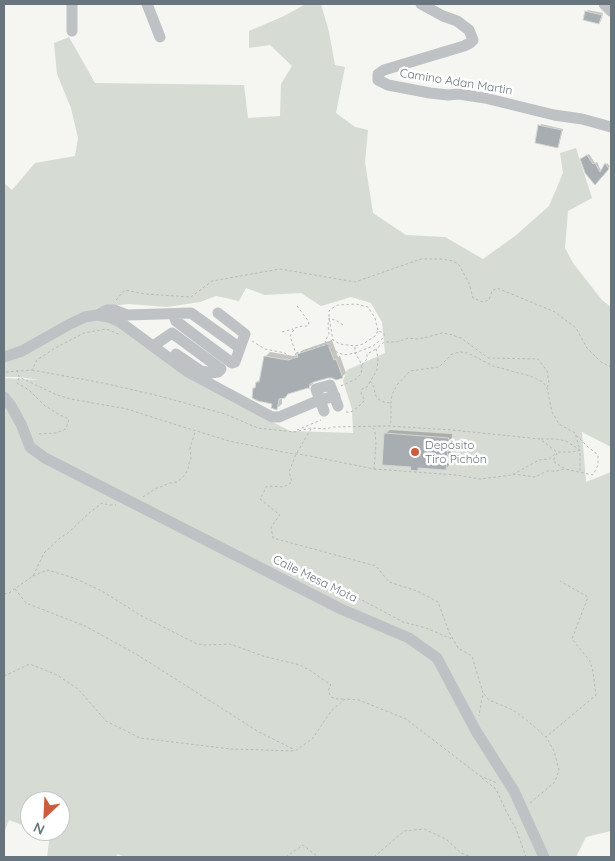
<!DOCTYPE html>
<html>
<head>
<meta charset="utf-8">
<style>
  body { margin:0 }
  #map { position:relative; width:615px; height:861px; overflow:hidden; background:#f5f5f2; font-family:Quicksand,sans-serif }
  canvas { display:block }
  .frame { position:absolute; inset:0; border:5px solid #68757f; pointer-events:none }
  .north { position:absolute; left:20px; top:791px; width:50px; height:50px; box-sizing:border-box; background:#fff; border:1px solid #c3c8cc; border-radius:50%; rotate:205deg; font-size:14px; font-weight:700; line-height:20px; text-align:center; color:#68757f }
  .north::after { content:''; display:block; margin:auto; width:18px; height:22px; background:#cb5d3c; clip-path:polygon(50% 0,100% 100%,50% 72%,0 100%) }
</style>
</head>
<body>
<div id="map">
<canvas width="615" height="861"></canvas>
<div class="frame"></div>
<div class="north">N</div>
</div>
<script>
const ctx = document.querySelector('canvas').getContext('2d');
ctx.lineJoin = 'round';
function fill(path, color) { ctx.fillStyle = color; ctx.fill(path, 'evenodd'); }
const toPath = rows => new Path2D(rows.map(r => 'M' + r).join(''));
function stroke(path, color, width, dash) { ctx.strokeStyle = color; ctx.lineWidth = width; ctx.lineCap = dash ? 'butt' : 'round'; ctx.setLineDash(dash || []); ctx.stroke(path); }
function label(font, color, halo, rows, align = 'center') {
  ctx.font = font + ' Quicksand,sans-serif'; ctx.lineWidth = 5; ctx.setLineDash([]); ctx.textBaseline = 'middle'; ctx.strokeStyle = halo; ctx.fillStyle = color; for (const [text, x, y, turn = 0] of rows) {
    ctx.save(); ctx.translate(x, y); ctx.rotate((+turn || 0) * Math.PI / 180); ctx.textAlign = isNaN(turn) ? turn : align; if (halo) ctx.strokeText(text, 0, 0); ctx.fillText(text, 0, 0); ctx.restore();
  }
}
fill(toPath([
  [306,4,321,4,329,32,335,65,345,67,336,113,355,127,368,130,365,162,373,213,406,235,445,237,483,259,515,236,549,206,563,173,560,153,576,148,592,198,568,211,565,248,573,263,602,300,611,307,611,447,582,432,586,482,611,472,611,831,586,837,576,857,126,857,117,854,116,857,47,857,50,835,39,831,60,831,60,801,30,801,30,828,9,820,4,833,4,378,39,380,19,377,4,377,4,183,12,190,35,163,75,156,78,138,71,108,57,74,54,43,69,37,95,83,244,85,248,118,280,116,281,84,292,66,270,45,249,48,249,31,282,17],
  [246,288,265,295,301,293,321,306,351,297,371,303,382,322,385,353,347,370,343,381,352,409,353,433,290,431,189,378,119,327,96,308,128,304,167,307,200,302,216,296,239,301]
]), '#d6dbd4');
fill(toPath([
  [588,10,603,13,601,21,599,23,586,12],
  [541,124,563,129,559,145,558,146,540,126],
  [589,154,595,163,597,162,601,171,607,163,610,166,595,183,583,157],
  [332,340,338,357,340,356,346,373,342,377,332,377,313,381,313,384,309,387,288,393,282,397,282,404,277,408,254,389,257,386,257,382,261,378,266,356,270,352,293,356,298,355,303,350],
  [390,430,452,434,450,464,446,468,420,467,418,469,412,466,385,434]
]), '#0003');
const building = toPath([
  [585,11,602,15,599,24,583,20,585,11],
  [538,125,562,130,558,148,535,143,538,125],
  [587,155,593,164,595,163,600,172,605,163,609,169,595,185,585,173,580,159,587,155],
  [328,344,334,360,336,359,343,378,336,380,332,378,328,378,314,382,310,384,309,389,308,388,288,394,285,398,279,399,277,410,271,408,272,404,258,401,252,398,253,388,255,388,256,382,259,382,264,356,288,360,298,357,297,354,328,344],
  [384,433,449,438,446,470,418,468,418,471,410,470,411,467,382,465,384,433]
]);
fill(building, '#a7adb1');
stroke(building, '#d6d6d4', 1);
stroke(toPath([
  [116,300,125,290,145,294,191,297,212,281,280,269,355,282,421,259,441,259,453,261,459,265,469,283,473,298,483,302,489,300,492,291,497,288,555,312,576,328,587,348,601,362,611,367],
  [343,325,337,321,329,318,328,325,329,334,325,341,331,349,339,353,344,355,355,353,373,346,382,339,384,336,384,333,378,331,375,318,368,307,356,304,338,305,331,309,329,311,329,318,333,340,340,344,355,346,363,344,375,336,378,331],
  [282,332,293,329],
  [252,341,265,349,285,353,293,359,296,354,290,336,295,328,302,326,308,326,309,322,297,306],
  [296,353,328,344],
  [362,365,367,359,367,354,376,349],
  [17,370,19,377,57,395,71,399,127,409,161,420,229,441,288,453,305,455,374,469,376,444,375,432,373,428],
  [32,370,103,383,159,396,225,414,258,428,294,432,311,428,326,429,333,427,389,426,452,430,540,439,557,452,573,452,580,450,575,433,559,424,552,412,547,388,543,382,530,376,493,366,468,353,460,352,452,354,439,367,410,371,397,385,392,395,391,401,391,421,389,426],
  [6,372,32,370,37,360,55,348,84,333,106,329,121,335],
  [19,378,17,383,29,390,44,405,56,413,69,419,66,429,56,433,37,434],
  [370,381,374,387,375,394,378,399,384,402,390,403],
  [341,386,356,379,361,374,362,368,360,361,355,353,355,346],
  [346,412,351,412,358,407,365,400,361,394,362,389,367,387,377,370,378,358,376,349,384,342,397,342,408,338,417,339,428,337,442,333,449,334,461,338,488,358,538,359,547,371,549,383,547,388],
  [311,429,296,454,289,472,292,482,284,487,267,486,260,499,280,515,271,527,273,538,376,566,389,582,417,591,438,602,449,632,458,648,472,656,483,693,479,716],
  [297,430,321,420],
  [541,439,556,439,566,441,580,450,580,471],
  [557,453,553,461,565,469,593,475,598,465,598,455,587,446,575,434],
  [374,469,456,475,480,479,512,475,539,460,549,459,556,453],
  [513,474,535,477,547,471,557,471,564,469],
  [143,497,155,489,170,483,177,482,185,475,188,469,189,463,191,459,190,448,195,432],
  [33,576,48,570,74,578,102,591,140,615,197,644,205,645,230,644,263,656,300,665,311,671,331,685,328,691,331,697,337,699,344,699],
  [315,585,329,586,360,599,403,622,426,628,452,639],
  [15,589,26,603,85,626,136,654,259,732,295,750],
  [4,594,9,593,33,576,44,553,60,538,68,533,89,513,102,503,109,505,116,505],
  [4,676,30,664,57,675,78,689,106,721,140,738,231,749,295,751,313,738,331,711,345,699,359,700,406,719,480,776,497,783],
  [484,694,489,700,513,710,529,722,546,737],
  [482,778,496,789,506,811,516,829,526,857],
  [530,803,555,782,559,770,554,751,546,737,596,695,593,672,590,661,572,639,588,597,560,581],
  [286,857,303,845,318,857],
  [374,857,404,831,424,829,446,839,461,853,472,857]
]), '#b6b9bb', 1, [2.5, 2.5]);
stroke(toPath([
  [147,4,160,37],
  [421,4,443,16,457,21,469,30,473,40,470,43,464,46,384,70,378,74,378,80,388,85,430,93,448,95,459,94,485,98,554,115,582,119,611,127],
  [604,4,611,11],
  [72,31,72,4],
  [218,313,245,334,240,348],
  [99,314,107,310,114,310,127,315,191,313,240,348,235,362,232,363,201,340,176,321,173,314],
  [153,346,172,333,221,369,218,372,211,373,201,371,176,354],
  [4,357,22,351,70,324,85,317,97,315,109,317,120,322,188,372,272,417,279,417,317,401,335,396],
  [4,397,11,406,21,424,30,447,45,458,341,609,409,638,437,658,476,731,514,791,544,857],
  [324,411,316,389,330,385,338,406]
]), '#bfc2c5', 11);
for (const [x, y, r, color] of [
  [415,452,5,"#cb5d3c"]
]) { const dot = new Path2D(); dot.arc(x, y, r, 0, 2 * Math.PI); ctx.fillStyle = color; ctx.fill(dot); stroke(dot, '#fff', 2); }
label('12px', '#68757f', '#fff', [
  ["Camino Adan Martin",456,82,9],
  ["Calle Mesa Mota",315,579,26]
]);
label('12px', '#68757f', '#fff', [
  ["Depósito",425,445],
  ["Tiro Pichón",425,459]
], 'left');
</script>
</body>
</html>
